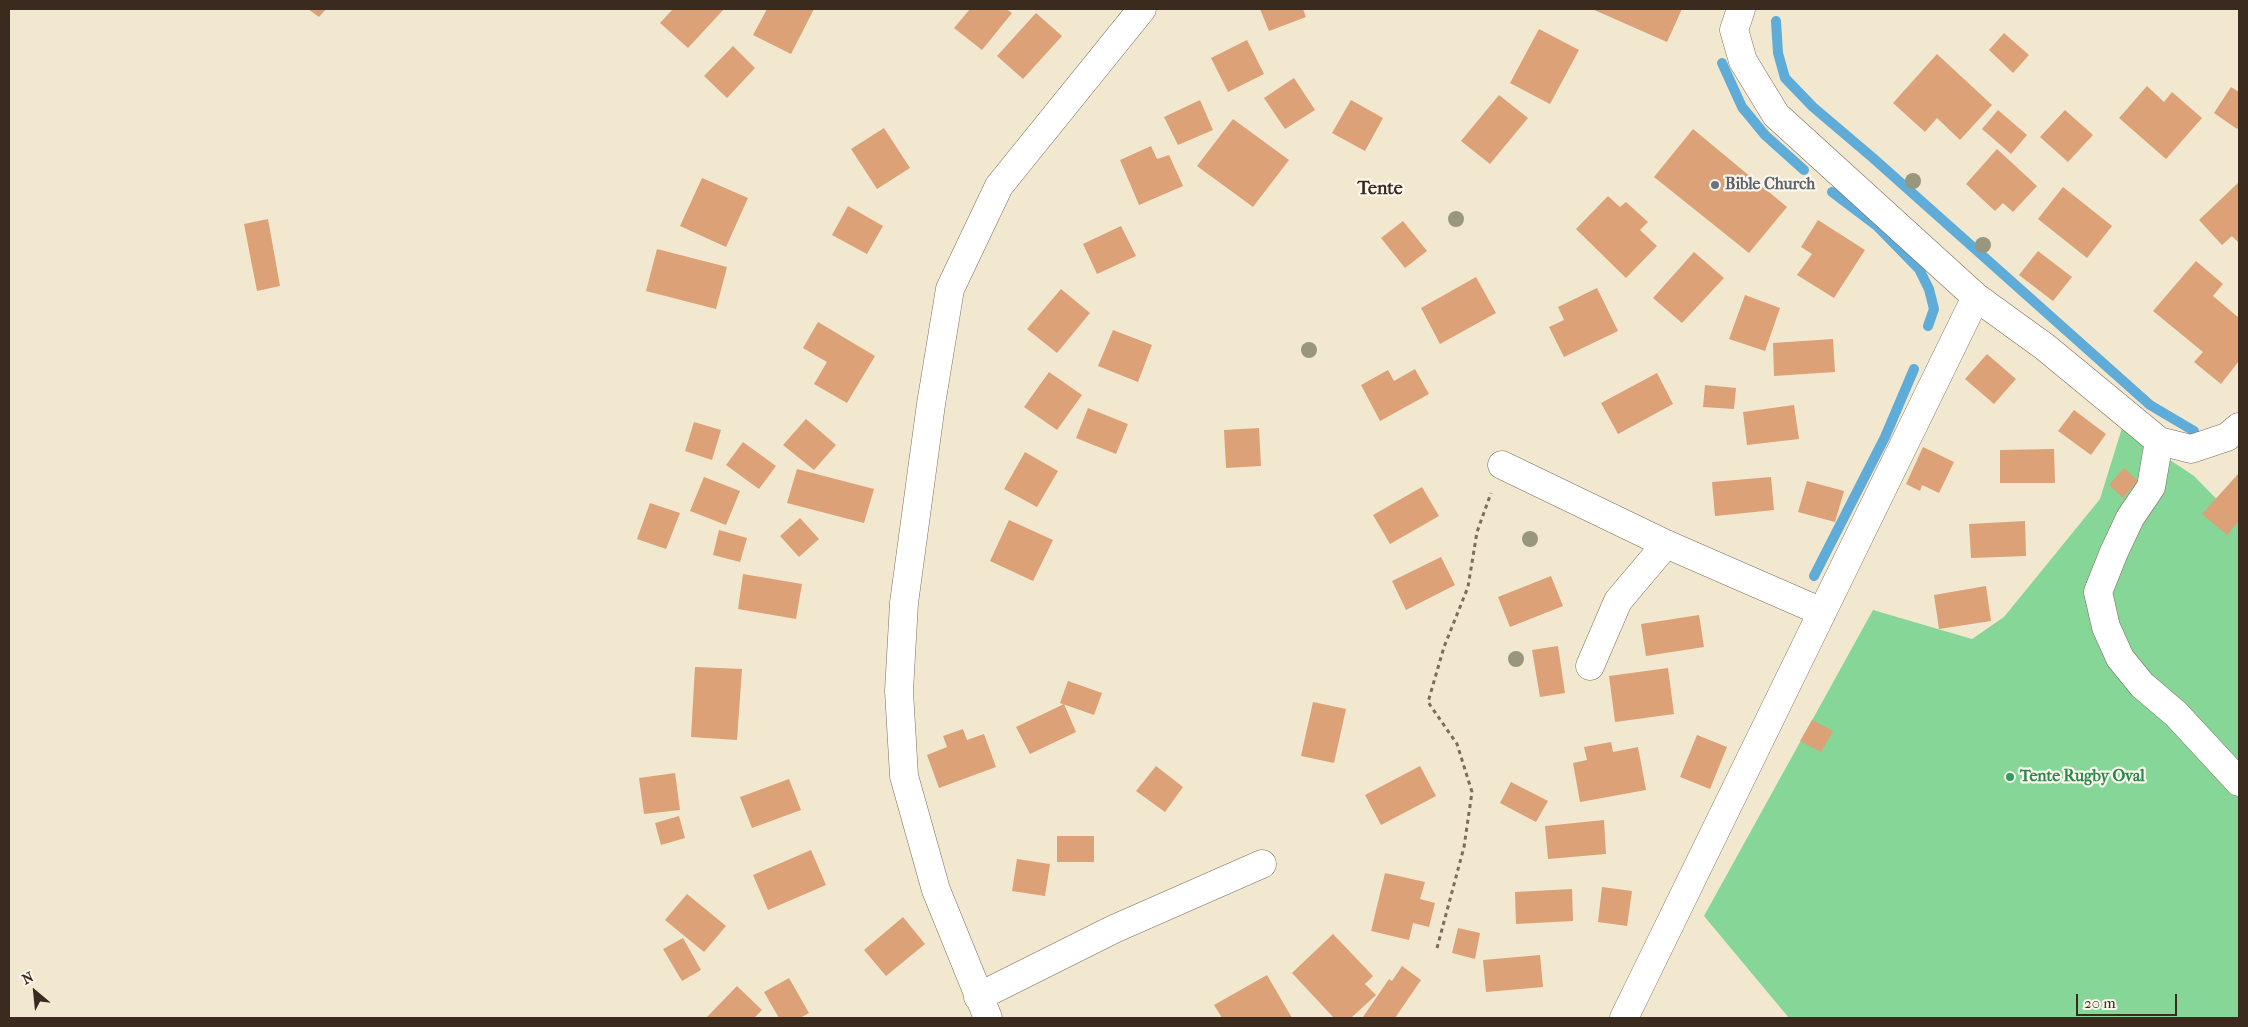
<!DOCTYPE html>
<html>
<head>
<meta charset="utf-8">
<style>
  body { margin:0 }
  #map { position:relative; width:2248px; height:1027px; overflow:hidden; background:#f2e8cf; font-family:"IM FELL French Canon",serif }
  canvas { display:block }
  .frame { position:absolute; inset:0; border:10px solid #3b2a1e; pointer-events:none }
  .north { position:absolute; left:10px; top:967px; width:50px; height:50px; -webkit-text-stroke:4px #fbf7ec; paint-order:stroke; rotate:332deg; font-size:14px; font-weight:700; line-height:20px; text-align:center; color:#3b2a1e }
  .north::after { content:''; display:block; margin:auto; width:18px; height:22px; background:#3b2a1e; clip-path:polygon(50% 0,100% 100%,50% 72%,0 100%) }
  .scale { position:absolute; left:2076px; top:994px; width:101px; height:22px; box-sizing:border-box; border:2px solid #3b2a1e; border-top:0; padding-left:6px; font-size:15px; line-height:18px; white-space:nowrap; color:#3b2a1e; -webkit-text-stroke:4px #fbf7ec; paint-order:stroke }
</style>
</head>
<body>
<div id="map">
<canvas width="2248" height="1027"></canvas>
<div class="frame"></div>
<div class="north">N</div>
<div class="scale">20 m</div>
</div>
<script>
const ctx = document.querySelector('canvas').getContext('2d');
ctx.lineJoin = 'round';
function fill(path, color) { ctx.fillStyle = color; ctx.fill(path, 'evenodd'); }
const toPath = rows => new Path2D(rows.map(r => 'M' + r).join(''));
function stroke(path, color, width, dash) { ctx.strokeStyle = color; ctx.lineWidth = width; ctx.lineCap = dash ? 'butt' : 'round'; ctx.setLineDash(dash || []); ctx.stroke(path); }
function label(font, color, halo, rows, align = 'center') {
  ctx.font = font + ' "IM FELL French Canon",serif'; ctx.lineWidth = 4.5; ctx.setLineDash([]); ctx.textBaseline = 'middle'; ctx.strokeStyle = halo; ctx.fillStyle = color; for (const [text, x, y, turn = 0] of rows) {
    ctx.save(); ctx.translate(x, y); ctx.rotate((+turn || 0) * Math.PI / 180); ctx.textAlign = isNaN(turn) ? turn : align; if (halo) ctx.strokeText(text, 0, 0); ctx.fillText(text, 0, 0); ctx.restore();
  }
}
fill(toPath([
  [2122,428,2194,476,2239,522,2239,1018,1789,1018,1704,916,1873,610,1972,639,2004,617,2100,499]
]), '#85d697');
stroke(toPath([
  [1776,21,1778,53,1785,78,1813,107,1873,158,2150,405,2194,431],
  [1722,63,1742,107,1765,135,1804,170],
  [1832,192,1877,226,1919,269,1929,289,1934,309,1928,326],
  [1814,576,1885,437,1914,369]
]), '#5facd8', 10);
fill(toPath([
  [308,9,326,9,319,17],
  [673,9,724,9,688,48,660,23],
  [767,9,814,9,791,54,753,35],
  [970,9,1006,9,1012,13,982,50,954,28],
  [1260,9,1303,9,1306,17,1269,31],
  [1592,9,1682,9,1667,42],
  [1036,13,1062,36,1023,79,997,56],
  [1539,29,1579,50,1550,104,1510,83],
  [2004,33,2029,55,2013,73,1989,50],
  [1247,40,1264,74,1228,92,1211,58],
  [733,46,755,68,727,98,704,76],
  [1937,54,1992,105,1960,140,1937,118,1925,132,1893,103],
  [1294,78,1315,110,1285,129,1264,98],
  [2147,86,2164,102,2172,92,2202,118,2166,159,2119,118],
  [2231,87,2239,92,2239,126,2237,129,2214,113],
  [1499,95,1528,118,1490,164,1461,141],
  [1200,100,1213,130,1178,145,1164,117],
  [1351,100,1383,118,1365,151,1332,133],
  [1998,110,2027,135,2011,154,1982,129],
  [2065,110,2093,135,2068,162,2040,137],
  [1233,119,1289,160,1253,207,1197,166],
  [884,128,910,168,877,189,851,149],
  [1693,129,1787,207,1749,253,1654,177],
  [1151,146,1157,159,1169,155,1183,186,1139,205,1120,160],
  [1997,149,2037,186,2013,212,2003,203,1995,211,1966,184],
  [702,178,748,198,726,247,680,226],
  [2239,182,2239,243,2232,236,2222,245,2199,220],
  [2063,187,2112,226,2087,258,2038,219],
  [1608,196,1620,207,1626,202,1648,222,1640,230,1657,246,1626,278,1576,229],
  [848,206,883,226,867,254,832,235],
  [268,219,280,286,257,291,244,224],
  [1818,220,1865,250,1834,298,1797,275,1812,254,1801,247],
  [1403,221,1427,251,1405,268,1381,238],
  [1121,226,1136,256,1097,274,1083,244],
  [657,249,727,267,716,309,646,291],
  [2038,251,2072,277,2053,301,2019,275],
  [1694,252,1724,278,1682,323,1653,298],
  [2196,261,2223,284,2213,296,2239,318,2239,361,2221,384,2194,362,2203,352,2153,311],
  [1476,277,1496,313,1440,344,1421,308],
  [1597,288,1618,331,1564,357,1549,327,1564,320,1558,307],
  [1061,289,1090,313,1057,353,1027,329],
  [1745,295,1780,308,1765,351,1729,339],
  [818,322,875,356,847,403,814,384,827,362,803,348],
  [1113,330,1152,345,1138,382,1098,366],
  [1833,339,1835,372,1774,376,1773,343],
  [1987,354,2016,379,1994,404,1965,379],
  [1415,369,1429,394,1380,421,1361,385,1388,370,1394,381],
  [1049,372,1082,395,1057,430,1024,407],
  [1657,373,1673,404,1618,434,1601,403],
  [1705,385,1736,388,1734,409,1703,407],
  [1794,405,1799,439,1747,445,1743,412],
  [1088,408,1128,424,1116,454,1076,438],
  [2074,410,2106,434,2091,455,2058,431],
  [806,419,836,445,814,470,783,445],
  [694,422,721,430,712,460,685,451],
  [1259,428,1261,466,1226,468,1224,430],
  [743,442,776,466,759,489,726,465],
  [1923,447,1954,462,1939,493,1922,485,1920,491,1906,484],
  [2054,449,2055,483,2000,483,2000,450],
  [1025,452,1058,471,1037,507,1004,489],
  [2124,468,2138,481,2123,498,2109,485],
  [797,469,874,489,864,523,787,503],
  [2238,474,2239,475,2239,521,2227,535,2202,514],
  [704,477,740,491,726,525,690,511],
  [1771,477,1774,510,1715,516,1712,482],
  [1807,481,1844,491,1835,522,1798,512],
  [1422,487,1439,516,1390,544,1373,515],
  [650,503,680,513,666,549,637,539],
  [800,518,819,539,799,557,780,536],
  [1009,520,1053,540,1033,581,990,561],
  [2025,521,2026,556,1971,558,1969,524],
  [719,530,747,538,740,562,713,555],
  [1441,557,1455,585,1406,610,1392,581],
  [743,574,802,584,796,619,738,609],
  [1551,576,1563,606,1510,627,1498,597],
  [1986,586,1991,621,1939,629,1934,595],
  [1699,615,1704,647,1646,656,1641,624],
  [1558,646,1565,693,1540,697,1532,650],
  [695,667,742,669,737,740,691,737],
  [1668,668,1674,714,1615,722,1609,676],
  [1068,681,1102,693,1094,715,1060,703],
  [1313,702,1346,709,1334,763,1301,756],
  [1064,704,1076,732,1030,754,1016,727],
  [1812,720,1833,731,1821,752,1800,741],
  [963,729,967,740,984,734,996,767,939,788,927,755,947,747,943,736],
  [1697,735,1727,747,1710,789,1680,777],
  [1611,742,1613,752,1638,747,1646,790,1580,802,1573,763,1587,760,1584,747],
  [1156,766,1183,787,1165,812,1136,791],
  [1420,766,1436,796,1381,825,1365,795],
  [675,773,680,810,644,814,639,778],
  [789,779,801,810,752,828,740,797],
  [1511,782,1548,801,1536,822,1500,803],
  [679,816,685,838,661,845,655,823],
  [1604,820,1606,854,1548,859,1545,826],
  [1057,836,1094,836,1094,862,1057,862],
  [811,850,826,885,768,910,753,875],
  [1017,859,1050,864,1045,896,1012,891],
  [1385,873,1425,882,1420,899,1435,903,1429,927,1413,923,1409,940,1371,931],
  [1602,887,1632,891,1627,926,1598,922],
  [1572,889,1573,921,1516,924,1515,892],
  [687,894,726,926,704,952,665,920],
  [903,917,925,944,886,976,864,950],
  [1458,928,1480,933,1475,959,1452,953],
  [1333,934,1373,976,1365,984,1376,995,1351,1018,1334,1018,1292,973],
  [683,938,701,970,682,981,663,949],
  [1540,955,1543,987,1486,992,1483,960],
  [1402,966,1421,980,1395,1018,1363,1017,1389,979,1392,981],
  [1267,975,1292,1018,1222,1018,1214,1005],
  [789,978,809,1013,800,1018,779,1018,764,992],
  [737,986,762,1010,754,1018,706,1018]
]), '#dca177');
const minor = toPath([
  [1741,9,1734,30,1743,61,1776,115,1976,297,2045,347,2159,441,2191,449,2227,437,2239,427],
  [2159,441,2151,487,2130,518,2114,552,2098,592,2106,627,2120,658,2142,685,2176,714,2239,782],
  [1502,465,1666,544,1822,612],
  [1590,666,1618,601,1666,544],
  [978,997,1114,929,1262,864],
  [988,1018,936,890,904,776,899,691,904,603,931,404,950,289,999,186,1142,9],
  [1624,1018,1976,297]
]);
stroke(minor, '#7b6c5c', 29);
stroke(toPath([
  [1437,948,1464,847,1472,792,1457,744,1428,702,1444,647,1468,587,1477,532,1491,493]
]), '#7b6c5c', 3, [4, 4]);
stroke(minor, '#fff', 28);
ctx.fillStyle = '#98977e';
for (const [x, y] of [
  [1913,181],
  [1456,219],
  [1983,245],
  [1309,350],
  [1530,539],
  [1516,659]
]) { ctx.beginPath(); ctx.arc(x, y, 8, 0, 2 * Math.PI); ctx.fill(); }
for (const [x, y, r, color] of [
  [1715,185,5,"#6b7280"],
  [2010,777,5,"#2e9e5b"]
]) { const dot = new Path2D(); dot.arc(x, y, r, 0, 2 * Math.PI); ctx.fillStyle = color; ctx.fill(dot); stroke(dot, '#fbf7ec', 2); }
label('bold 16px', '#5b616d', '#fbf7ec', [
  ["Bible Church",1725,185]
], 'left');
label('bold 16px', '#27864d', '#fbf7ec', [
  ["Tente Rugby Oval",2020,777]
], 'left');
label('bold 18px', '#3b2a1e', '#fbf7ec', [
  ["Tente",1380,190]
]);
</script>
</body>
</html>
